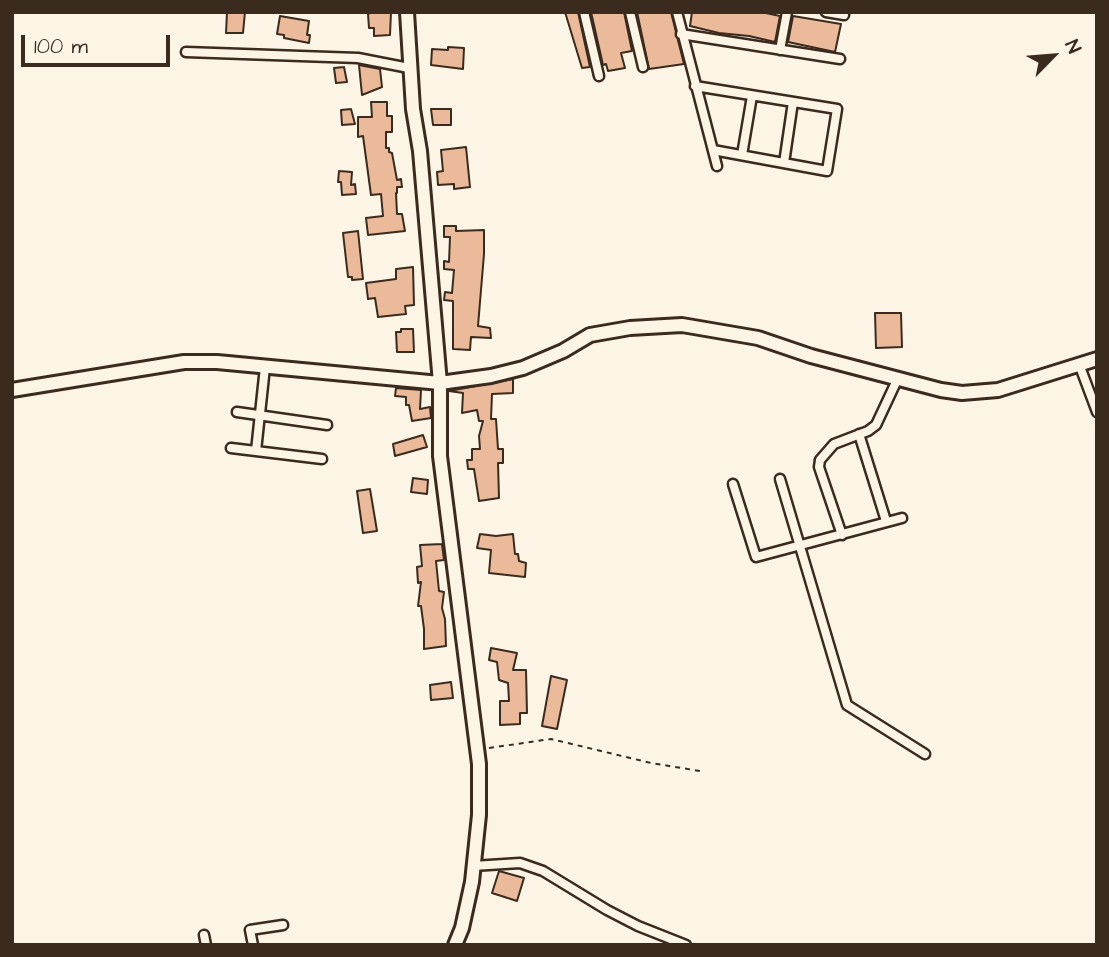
<!DOCTYPE html>
<html>
<head>
<meta charset="utf-8">
<style>
  body { margin:0 }
  #map { position:relative; width:1109px; height:957px; overflow:hidden; background:#fcf5e5; font-family:"Architects Daughter",sans-serif }
  canvas { display:block }
  .frame { position:absolute; inset:0; border:14px solid #3b2a1e; pointer-events:none }
  .north { position:absolute; left:1018px; top:21px; width:70px; height:70px; -webkit-text-stroke:5px #fcf5e5; paint-order:stroke; rotate:65deg; font-size:19px; font-weight:700; line-height:28px; text-align:center; color:#3b2a1e }
  .north::after { content:''; display:block; margin:auto; width:24px; height:32px; background:#3b2a1e; clip-path:polygon(50% 0,100% 100%,50% 72%,0 100%) }
  .scale { position:absolute; left:21px; top:35px; width:149px; height:32px; box-sizing:border-box; border:4px solid #3b2a1e; border-top:0; padding-left:9px; font-size:21px; line-height:24px; white-space:nowrap; color:#3b2a1e; -webkit-text-stroke:5px #fcf5e5; paint-order:stroke }
</style>
</head>
<body>
<div id="map">
<canvas width="1109" height="957"></canvas>
<div class="frame"></div>
<div class="north">N</div>
<div class="scale">100 m</div>
</div>
<script>
const ctx = document.querySelector('canvas').getContext('2d');
ctx.lineJoin = 'round';
function fill(path, color) { ctx.fillStyle = color; ctx.fill(path, 'evenodd'); }
const toPath = rows => new Path2D(rows.map(r => 'M' + r).join(''));
function stroke(path, color, width, dash) { ctx.strokeStyle = color; ctx.lineWidth = width; ctx.lineCap = dash ? 'butt' : 'round'; ctx.setLineDash(dash || []); ctx.stroke(path); }
const building = toPath([
  [227,12,245,12,243,33,226,33,227,12],
  [372,12,391,12,390,35,374,36,374,28,369,28,368,14,372,12],
  [565,12,578,12,590,67,582,68,565,12],
  [591,12,624,12,632,51,621,53,625,68,608,71,606,64,603,65,591,12],
  [637,12,671,12,684,64,649,69,637,12],
  [692,12,761,12,780,16,775,42,749,36,719,33,690,26,692,12],
  [280,16,309,21,307,35,310,35,309,43,284,38,284,35,277,34,280,16],
  [793,16,841,24,835,52,788,42,793,16],
  [448,47,464,48,463,69,431,65,432,49,448,50,448,47],
  [359,65,380,69,382,87,362,95,359,65],
  [344,67,347,82,336,83,334,68,344,67],
  [371,102,387,102,387,116,392,116,392,132,386,132,386,148,389,148,389,152,392,153,397,180,401,179,402,187,397,187,397,193,396,193,397,214,402,214,405,231,368,235,366,218,383,216,381,194,371,195,363,136,358,137,358,117,372,117,371,102],
  [351,109,355,124,342,125,341,110,351,109],
  [431,109,451,109,451,125,433,125,431,109],
  [466,147,470,187,454,189,454,184,438,185,437,172,443,171,441,150,466,147],
  [339,171,352,172,351,185,355,184,356,194,342,195,341,182,338,182,339,171],
  [444,226,456,226,456,231,484,230,484,254,478,326,490,328,491,338,471,337,470,350,453,349,453,301,444,300,445,292,452,293,454,270,444,269,444,261,449,262,450,237,444,237,444,226],
  [358,231,363,279,352,280,352,277,348,277,343,233,358,231],
  [413,267,414,305,405,306,406,314,378,317,375,298,368,299,366,283,396,279,396,269,413,267],
  [875,313,901,313,902,347,876,348,875,313],
  [401,329,413,329,414,352,397,352,396,332,401,332,401,329],
  [513,379,513,393,492,394,491,419,496,419,498,449,503,449,503,463,498,463,499,498,479,501,474,469,468,469,467,460,472,460,472,449,480,449,479,436,483,421,479,421,477,410,462,413,463,393,449,391,513,379],
  [396,388,421,390,420,409,430,407,431,418,412,421,409,405,406,405,406,397,395,396,396,388],
  [423,435,427,447,395,456,393,444,423,435],
  [413,478,428,480,427,494,411,492,413,478],
  [370,489,377,531,363,533,357,491,370,489],
  [480,534,496,536,513,534,515,554,518,554,519,561,526,563,525,577,489,573,491,550,477,548,480,534],
  [442,544,444,560,436,561,439,591,444,592,442,608,445,619,446,646,424,649,424,629,421,606,418,606,421,582,418,583,417,567,422,566,420,545,442,544],
  [491,648,517,653,513,670,526,670,527,713,520,713,520,724,500,725,500,701,509,701,508,683,499,680,497,662,489,660,491,648],
  [551,676,567,680,557,729,542,726,551,676],
  [451,682,453,698,431,700,430,685,451,682],
  [499,871,524,878,517,901,492,893,499,871]
]);
fill(building, '#eaba9b');
stroke(building, '#3b2a1e', 2);
const street = toPath([
  [584,12,599,76],
  [630,12,643,67],
  [677,12,717,166],
  [826,12,844,15],
  [681,34,840,59],
  [780,50,787,12],
  [186,52,358,58,409,68],
  [695,86,837,109,827,171,713,150],
  [742,155,752,96],
  [784,163,793,102],
  [1079,364,1097,412],
  [237,412,327,425],
  [859,434,886,521],
  [231,448,322,459],
  [256,451,265,367],
  [780,479,847,705,925,754],
  [733,484,756,557,902,518],
  [842,535,819,467,820,460,834,444,868,431,876,425,898,378],
  [473,866,520,863,543,871,607,910,638,926,686,945],
  [204,935,206,945],
  [253,945,250,930,283,925]
]);
const secondary = toPath([
  [407,12,413,109,420,151,440,383,440,456,479,764,479,815,472,882,462,928,455,945],
  [12,390,184,362,217,362,440,383,491,376,523,368,563,351,590,335,630,328,682,325,758,338,811,356,941,390,962,393,998,390,1097,359]
]);
stroke(street, '#3b2a1e', 13);
stroke(secondary, '#3b2a1e', 18);
stroke(toPath([
  [489,748,551,739,651,763,700,771]
]), '#3b2a1e', 2, [5, 5]);
stroke(street, '#fcf5e5', 8);
stroke(secondary, '#fcf5e5', 12);
</script>
</body>
</html>
